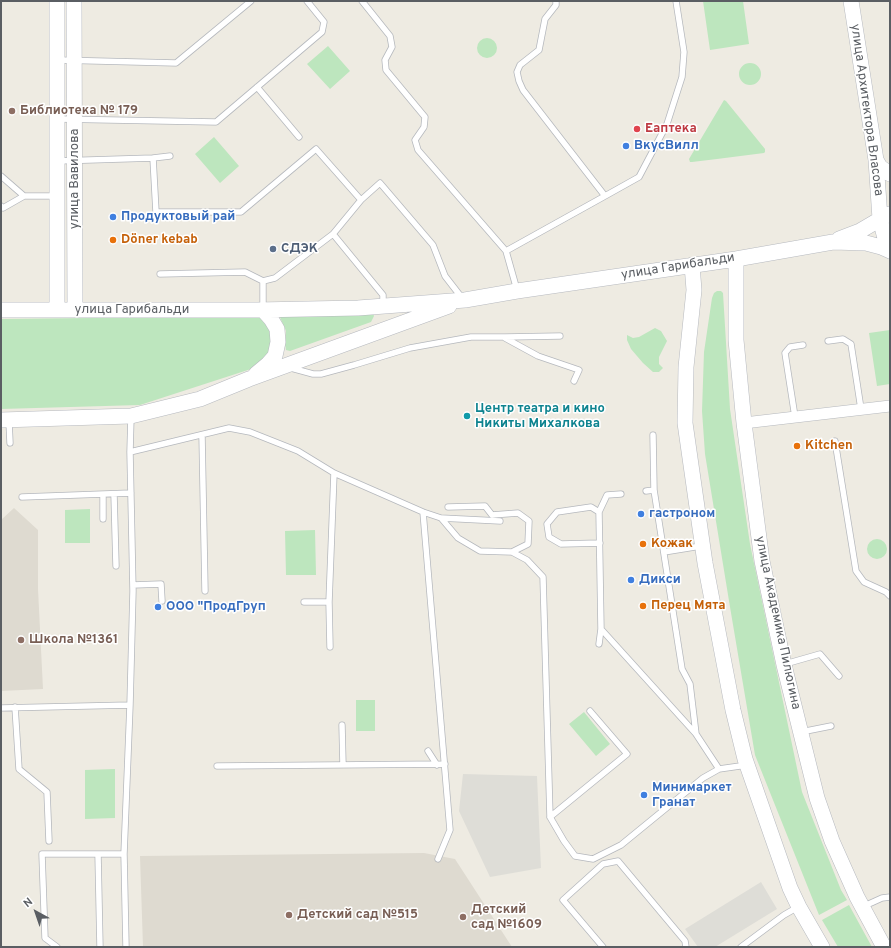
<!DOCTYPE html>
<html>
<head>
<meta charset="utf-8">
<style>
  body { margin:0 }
  #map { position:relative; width:891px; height:948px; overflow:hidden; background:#eeebe2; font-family:Overpass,sans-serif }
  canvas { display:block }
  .frame { position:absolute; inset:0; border:2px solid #5a5e63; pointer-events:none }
  .north { position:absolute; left:16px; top:892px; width:40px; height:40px; -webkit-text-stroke:3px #fff; paint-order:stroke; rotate:320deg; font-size:11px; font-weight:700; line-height:16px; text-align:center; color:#5a5e63 }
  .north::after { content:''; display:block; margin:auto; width:14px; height:18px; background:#5a5e63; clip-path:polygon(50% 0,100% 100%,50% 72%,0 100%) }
</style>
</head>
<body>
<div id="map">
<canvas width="891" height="948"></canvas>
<div class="frame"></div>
<div class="north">N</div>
</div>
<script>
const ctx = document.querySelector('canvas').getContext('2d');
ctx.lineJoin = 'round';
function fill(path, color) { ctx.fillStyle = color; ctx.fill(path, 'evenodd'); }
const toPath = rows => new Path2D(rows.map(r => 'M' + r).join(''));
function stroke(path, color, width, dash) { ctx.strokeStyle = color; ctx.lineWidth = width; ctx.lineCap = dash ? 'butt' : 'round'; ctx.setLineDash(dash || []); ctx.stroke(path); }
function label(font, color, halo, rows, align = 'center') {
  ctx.font = font + ' Overpass,sans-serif'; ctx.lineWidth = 3; ctx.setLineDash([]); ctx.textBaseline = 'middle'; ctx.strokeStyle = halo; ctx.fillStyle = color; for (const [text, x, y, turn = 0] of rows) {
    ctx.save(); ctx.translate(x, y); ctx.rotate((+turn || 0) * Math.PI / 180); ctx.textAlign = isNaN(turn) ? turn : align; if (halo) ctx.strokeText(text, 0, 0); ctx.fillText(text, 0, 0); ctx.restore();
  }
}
fill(toPath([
  [463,774,537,776,541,868,490,877,459,811],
  [761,882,777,909,715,947,698,947,685,929]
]), '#deddd7');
fill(toPath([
  [14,508,38,530,38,589,43,689,1,691,1,520],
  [424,853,455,859,512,947,143,947,140,856]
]), '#dedad0');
fill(toPath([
  [703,1,743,1,749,44,710,50],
  '477 48a10 10 0 1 1 20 0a10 10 0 1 1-20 0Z',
  [328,46,350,71,330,89,307,64],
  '739 74a11 11 0 1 1 22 0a11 11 0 1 1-22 0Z',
  [724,100,726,101,765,149,765,152,764,153,717,159,692,162,690,162,689,159],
  [214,137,239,166,220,183,195,154],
  [717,291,721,291,723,293,730,409,750,544,802,792,841,890,847,900,819,915,755,755,730,607,705,454,702,411,704,352,712,298,714,293],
  [372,309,374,316,371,322,290,351,286,350,285,344,286,331,279,315],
  [256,314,271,330,270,353,251,369,140,405,1,409,1,319,91,318],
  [655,328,661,331,667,341,659,357,659,364,663,368,659,372,653,372,643,363,631,349,627,340,627,335,633,338,639,337],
  [890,330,890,384,877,386,869,333],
  [90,509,90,543,65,543,65,510],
  [315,530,316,575,286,575,285,531],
  '867 549a10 10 0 1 1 20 0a10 10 0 1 1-20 0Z',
  [356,700,375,700,375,731,356,731],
  [584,712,610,744,596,756,569,724],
  [115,769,115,818,85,819,85,770],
  [849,905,872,947,838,947,822,920]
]), '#bde6be');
const lane = toPath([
  [362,1,390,36,392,47,385,60,386,70,425,117,424,127,415,140,418,150,506,251],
  [57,60,176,63,251,1],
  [257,87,299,137],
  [58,119,216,122,322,32,324,22,307,1],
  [153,158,170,156],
  [57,161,153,158,156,212,241,212,316,149,361,200],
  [1,176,24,196],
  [605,196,639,177,667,124,682,77,684,52,676,1],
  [1,206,3,208,24,196,56,196],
  [333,234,383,295,383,306],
  [160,274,245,272,263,281,263,310],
  [263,281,275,278,333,234,361,200,380,183,433,245,445,276,462,298],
  [517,290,506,251,605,196,523,90,519,81,517,72,520,65,539,50,545,19,556,5,556,1],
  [505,338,538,356,579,370,574,381],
  [828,341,843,339,851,344,861,409],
  [291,368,313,374,321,374,354,365,410,348,471,337,505,337,560,336],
  [795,417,785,353,790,347,803,345],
  [9,421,10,443],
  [202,435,205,591],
  [653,435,654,490,682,669,690,684,696,734],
  [835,441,856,571,864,582,886,592,890,596],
  [130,452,229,428,250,432,298,451,334,473,423,512,441,518,458,538,480,551,512,552,527,560,543,577,550,817,564,841,575,856,593,859,621,845,703,778,719,769,747,765],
  [646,491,654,490],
  [114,494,116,566],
  [621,494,607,495,599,512,601,629,696,734,719,769],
  [103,495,103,519],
  [22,497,131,493],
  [448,507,485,506,492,515,518,513,529,521,528,544,512,552],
  [423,512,450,830,438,859],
  [599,512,591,507,557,512,547,524,549,537,561,544,600,543],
  [441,518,500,521],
  [664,552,701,546],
  [133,585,161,584,162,601],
  [304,602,329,602],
  [599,644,601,629],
  [330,647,329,602,334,473],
  [785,664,820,654,839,676],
  [15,707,19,769,47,792,49,841],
  [1,708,130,705,133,591,130,452,131,417],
  [342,725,343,765],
  [801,732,831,726],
  [428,751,437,765],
  [217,766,445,764],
  [550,817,627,754,590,711],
  [98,854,100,947],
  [862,907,882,898,890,897],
  [57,947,45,938,42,854,124,854],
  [126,947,124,854,130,705],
  [603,947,563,900,603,864,618,861,685,941,686,947],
  [741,947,784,915,798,907]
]);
const street = toPath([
  [744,423,890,406]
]);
const secondary = toPath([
  [57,1,57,310],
  [74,1,75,310],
  [851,1,876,160,880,219,886,242,890,251],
  [876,160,880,167,890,174],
  [839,239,860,231,889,214],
  [736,259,736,340,744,423,762,561,784,665,817,798,832,841,857,897,884,947],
  [692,265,694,290,686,367,685,423,705,563,733,710,745,759,790,888,799,907,822,947],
  [1,310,257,310,358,308,465,300,517,291,736,259,833,242,866,243,881,247,890,251],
  [256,374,268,364,275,356,278,342,277,329,271,319,263,310],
  [1,420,131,416,200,399,249,379,449,306]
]);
stroke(lane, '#b5b8bd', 7);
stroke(street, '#b5b8bd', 12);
stroke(secondary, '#b6b9bf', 16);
stroke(lane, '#fff', 5.5);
stroke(street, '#fff', 11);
stroke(secondary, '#fff', 15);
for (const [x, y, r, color] of [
  [12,111,4,"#8d6e63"],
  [637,129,4,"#e0444e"],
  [626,146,4,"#3f7fe0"],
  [113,217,4,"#3f7fe0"],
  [113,240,4,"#e8710a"],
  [273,249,4,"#5c6f8a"],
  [467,416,4,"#0f9aa8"],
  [797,446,4,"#e8710a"],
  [641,514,4,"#3f7fe0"],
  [643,544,4,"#e8710a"],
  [631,580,4,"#3f7fe0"],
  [643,606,4,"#e8710a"],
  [158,607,4,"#3f7fe0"],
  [21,640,4,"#8d6e63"],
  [644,795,4,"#3f7fe0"],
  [289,915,4,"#8d6e63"],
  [463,917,4,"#8d6e63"]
]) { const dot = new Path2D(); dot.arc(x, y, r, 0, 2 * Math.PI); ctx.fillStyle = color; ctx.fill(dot); stroke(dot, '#fff', 1.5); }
label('13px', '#5a5e63', '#fff', [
  ["улица Архитектора Власова",866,110,82],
  ["улица Вавилова",75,179,-90],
  ["улица Гарибальди",678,267,-9],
  ["улица Гарибальди",132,310],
  ["улица Академика Пилюгина",777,623,78]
]);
label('bold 13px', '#785e54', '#fff', [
  ["Библиотека № 179",20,111],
  ["Школа №1361",29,640],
  ["Детский",471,910],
  ["сад №1609",471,925],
  ["Детский сад №515",297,915]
], 'left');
label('bold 13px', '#be3a42', '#fff', [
  ["Еаптека",645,129]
], 'left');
label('bold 13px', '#366cbe', '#fff', [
  ["ВкусВилл",634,146],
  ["Продуктовый рай",121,217],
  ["гастроном",649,514],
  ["Дикси",639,580],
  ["ООО \"ПродГруп",166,607],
  ["Минимаркет",652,788],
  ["Гранат",652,803]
], 'left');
label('bold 13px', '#c56008', '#fff', [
  ["Döner kebab",121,240],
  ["Kitchen",805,446],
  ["Кожак",651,544],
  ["Перец Мята",651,606]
], 'left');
label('bold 13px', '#4e5e75', '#fff', [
  ["СДЭК",281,249]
], 'left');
label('bold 13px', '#0d838f', '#fff', [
  ["Центр театра и кино",475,409],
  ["Никиты Михалкова",475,424]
], 'left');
</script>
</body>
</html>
